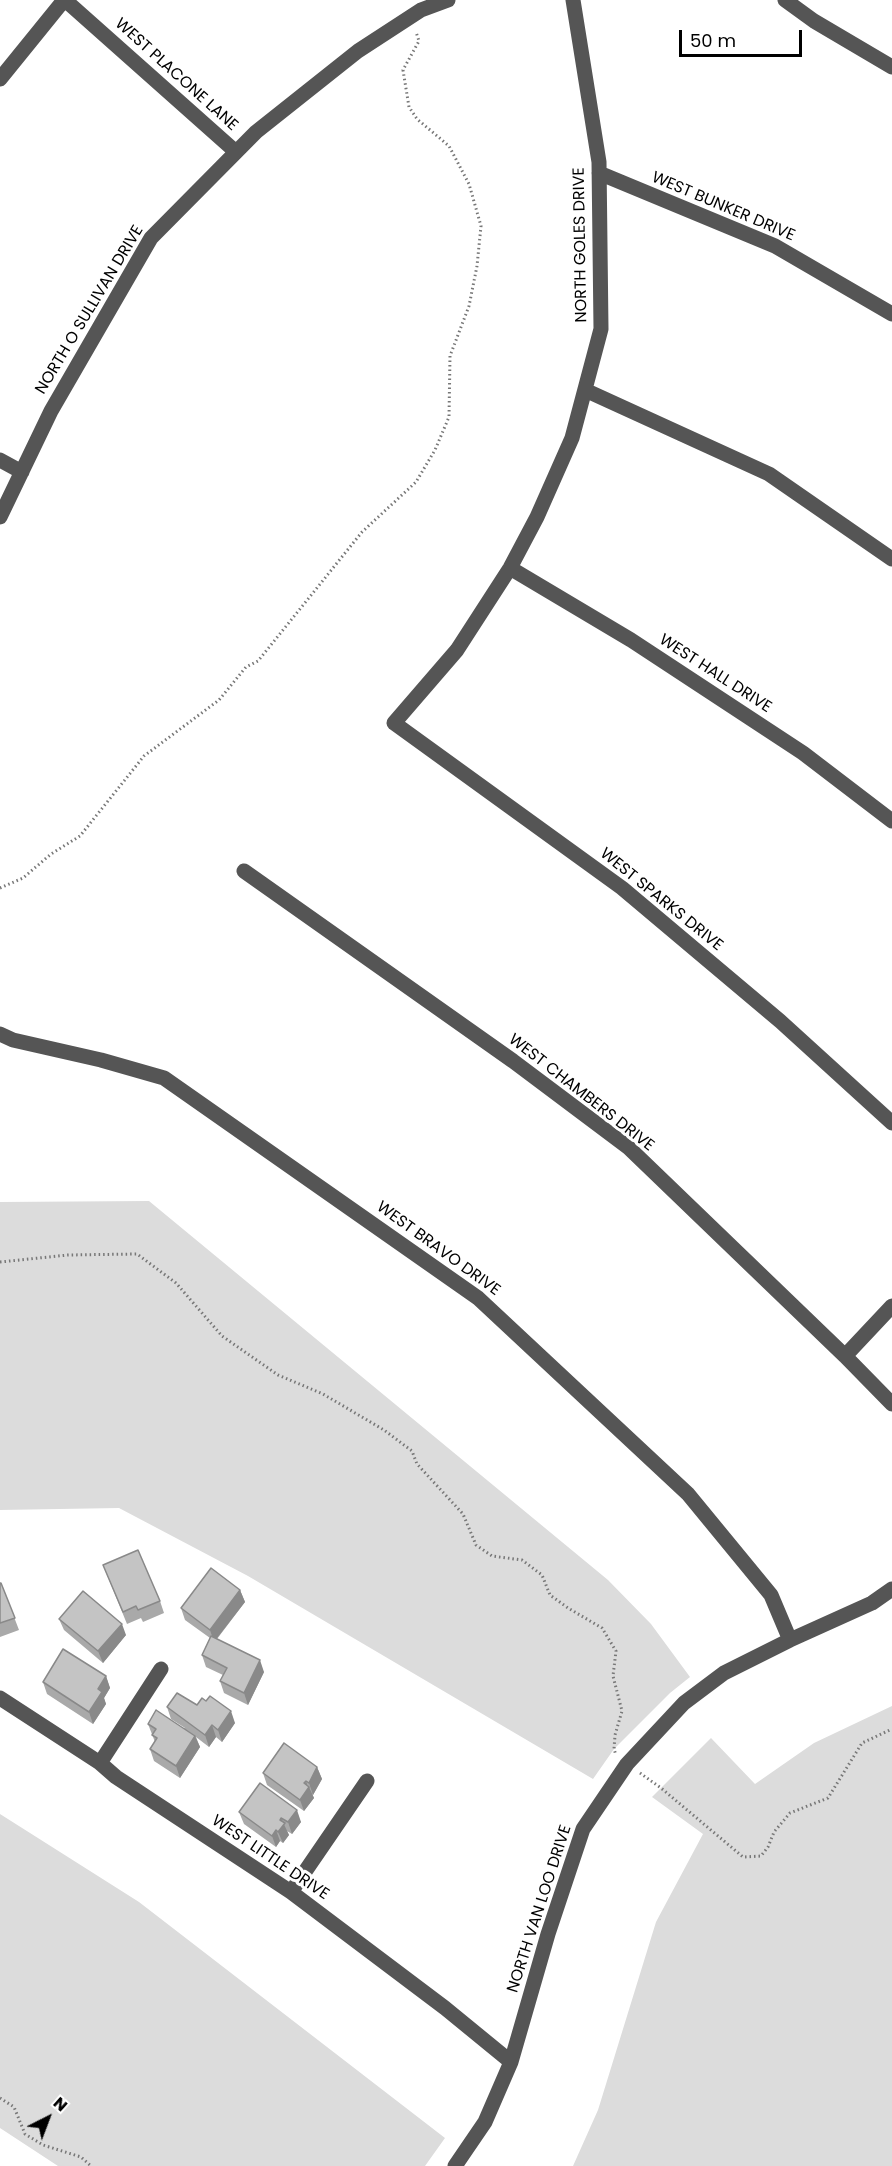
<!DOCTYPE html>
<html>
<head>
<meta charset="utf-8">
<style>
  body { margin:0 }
  #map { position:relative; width:892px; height:2166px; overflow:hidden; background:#fff; font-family:Poppins,sans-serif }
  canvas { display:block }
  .north { position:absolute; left:18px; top:2088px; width:60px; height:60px; -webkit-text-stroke:4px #fff; paint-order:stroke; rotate:42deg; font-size:16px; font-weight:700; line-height:24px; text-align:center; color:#000 }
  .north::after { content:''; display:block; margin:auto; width:21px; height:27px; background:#000; clip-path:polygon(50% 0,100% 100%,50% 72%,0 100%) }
  .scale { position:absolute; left:679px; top:30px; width:123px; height:27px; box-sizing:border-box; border:3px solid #000; border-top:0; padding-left:8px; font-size:18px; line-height:21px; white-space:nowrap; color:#000; -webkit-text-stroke:4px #fff; paint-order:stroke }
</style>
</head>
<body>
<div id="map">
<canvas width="892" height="2166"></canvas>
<div class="north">N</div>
<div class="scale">50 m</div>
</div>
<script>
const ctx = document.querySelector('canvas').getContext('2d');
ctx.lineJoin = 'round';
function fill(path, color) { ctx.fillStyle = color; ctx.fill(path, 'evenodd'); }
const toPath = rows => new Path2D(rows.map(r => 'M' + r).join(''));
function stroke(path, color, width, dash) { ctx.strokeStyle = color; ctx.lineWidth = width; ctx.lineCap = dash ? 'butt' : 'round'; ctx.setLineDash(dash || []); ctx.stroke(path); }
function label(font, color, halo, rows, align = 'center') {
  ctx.font = font + ' Poppins,sans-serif'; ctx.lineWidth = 6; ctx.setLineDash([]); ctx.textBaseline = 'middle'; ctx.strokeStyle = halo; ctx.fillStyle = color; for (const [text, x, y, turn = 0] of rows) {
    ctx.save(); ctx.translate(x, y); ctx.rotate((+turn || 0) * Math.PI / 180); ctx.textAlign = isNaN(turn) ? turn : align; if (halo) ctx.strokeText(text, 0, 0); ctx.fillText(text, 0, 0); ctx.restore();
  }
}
fill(toPath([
  [149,1201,608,1580,651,1624,690,1677,670,1693,614,1749,593,1779,248,1576,119,1508,0,1510,0,1202],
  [892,1706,892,2166,573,2166,598,2110,656,1922,703,1834,652,1797,711,1738,755,1784,814,1743],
  [0,1814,139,1902,445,2138,425,2166,58,2166,0,2128]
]), '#dcdcdc');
stroke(toPath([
  [0,888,23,878,51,854,80,836,144,756,219,700,246,667,258,661,362,532,416,482,435,450,449,417,450,356,469,306,477,266,481,226,469,184,449,146,417,119,409,107,403,70,419,41,416,32],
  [0,1262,68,1255,137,1254,176,1283,222,1336,278,1375,323,1394,384,1430,412,1451,417,1464,463,1514,476,1545,492,1556,522,1560,542,1575,550,1595,568,1608,602,1628,616,1651,613,1676,622,1711,615,1735,614,1749,616,1755],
  [640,1773,661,1788,743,1857,761,1856,768,1847,774,1832,790,1813,828,1798,862,1743,892,1729],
  [0,2098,14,2107,25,2134,43,2145,81,2157,91,2166]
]), '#777', 3, [1.5, 3]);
stroke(toPath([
  [65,0,236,152],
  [573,0,599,162,601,329,572,438,537,517,510,568,457,650,394,723,622,888,780,1021,892,1123],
  [785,0,814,21,892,67],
  [0,79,64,0],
  [599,173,775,246,892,314],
  [585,390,769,474,892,559],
  [0,460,22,472],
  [0,517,51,411,151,238,256,132,358,51,421,10,448,0],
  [510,568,631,640,803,753,892,821],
  [244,871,513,1061,629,1148,845,1356,892,1404],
  [0,1034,13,1040,101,1060,164,1078,478,1298,688,1494,771,1595,790,1640],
  [845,1356,892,1306],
  [0,1698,100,1763,116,1777,291,1892,445,2008,511,2062],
  [100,1763,161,1669],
  [291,1892,367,1781],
  [455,2166,485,2122,511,2062,548,1934,583,1829,627,1764,684,1703,724,1673,790,1640,872,1603,892,1589]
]), '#555', 15);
fill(toPath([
  [103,1565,160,1601,164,1613,143,1622,141,1618,127,1624],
  [0,1583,1,1583,19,1630,0,1637],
  [240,1590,245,1602,217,1639,264,1672,248,1705,224,1693,220,1681,223,1675,206,1667,202,1655,210,1638,185,1620,181,1608],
  [59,1619,126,1635,103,1663,64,1630],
  [106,1676,110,1688,104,1698,106,1704,93,1724,47,1694,43,1682],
  [197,1705,235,1723,222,1742,216,1737,209,1747,196,1737,200,1747,180,1778,154,1761,150,1749,155,1742,148,1724,185,1728,171,1719,167,1707],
  [317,1767,322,1779,313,1795,312,1794,314,1798,304,1811,267,1785,263,1773],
  [260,1783,301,1822,292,1834,287,1831,289,1835,283,1843,280,1841,276,1847,244,1824,239,1812]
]), '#a9a9a9');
fill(toPath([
  [240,1590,245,1602,214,1642,210,1630],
  [122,1624,126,1635,103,1663,98,1651],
  [260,1660,264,1672,248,1705,244,1693],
  [106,1676,110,1688,104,1698,106,1704,93,1724,89,1712,98,1689],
  [231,1711,235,1723,222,1742,218,1730],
  [212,1725,216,1737,209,1747,205,1735],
  [195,1736,200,1747,180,1778,176,1766],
  [317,1767,322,1779,313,1795,309,1783],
  [306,1781,308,1788,309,1787,314,1798,304,1811,300,1800],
  [297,1810,301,1822,292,1834,288,1822],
  [281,1818,289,1835,283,1843,278,1832,280,1820],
  [276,1830,280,1841,276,1847,272,1836]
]), '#898989');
const building = toPath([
  [138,1550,160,1601,138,1610,136,1606,123,1612,103,1565,138,1550],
  [211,1568,240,1590,210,1630,181,1608,211,1568],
  [0,1583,1,1583,15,1618,0,1623,0,1583],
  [83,1591,122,1624,98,1651,59,1619,83,1591],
  [211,1636,260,1660,244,1693,220,1681,227,1668,202,1655,211,1636],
  [63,1649,106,1676,98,1689,102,1692,89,1712,43,1682,63,1649],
  [177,1693,197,1705,202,1698,206,1701,210,1696,231,1711,218,1730,212,1725,205,1735,167,1707,177,1693],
  [156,1710,195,1736,176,1766,150,1749,157,1738,152,1735,156,1729,148,1724,156,1710],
  [284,1743,317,1767,309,1783,306,1781,304,1783,309,1787,300,1800,263,1773,284,1743],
  [260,1783,297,1810,288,1822,281,1818,280,1820,285,1823,278,1832,276,1830,272,1836,239,1812,260,1783]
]);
fill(building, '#c4c4c4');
stroke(building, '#898989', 1.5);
label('16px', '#000', '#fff', [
  ["WEST PLACONE LANE",176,75,42],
  ["WEST BUNKER DRIVE",723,207,23],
  ["NORTH GOLES DRIVE",581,245,-91],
  ["NORTH O SULLIVAN DRIVE",90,310,-59],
  ["WEST HALL DRIVE",715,674,33],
  ["WEST SPARKS DRIVE",661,900,39],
  ["WEST CHAMBERS DRIVE",581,1093,38],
  ["WEST BRAVO DRIVE",438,1249,36],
  ["WEST LITTLE DRIVE",270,1858,34],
  ["NORTH VAN LOO DRIVE",540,1909,-72]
]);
</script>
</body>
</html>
